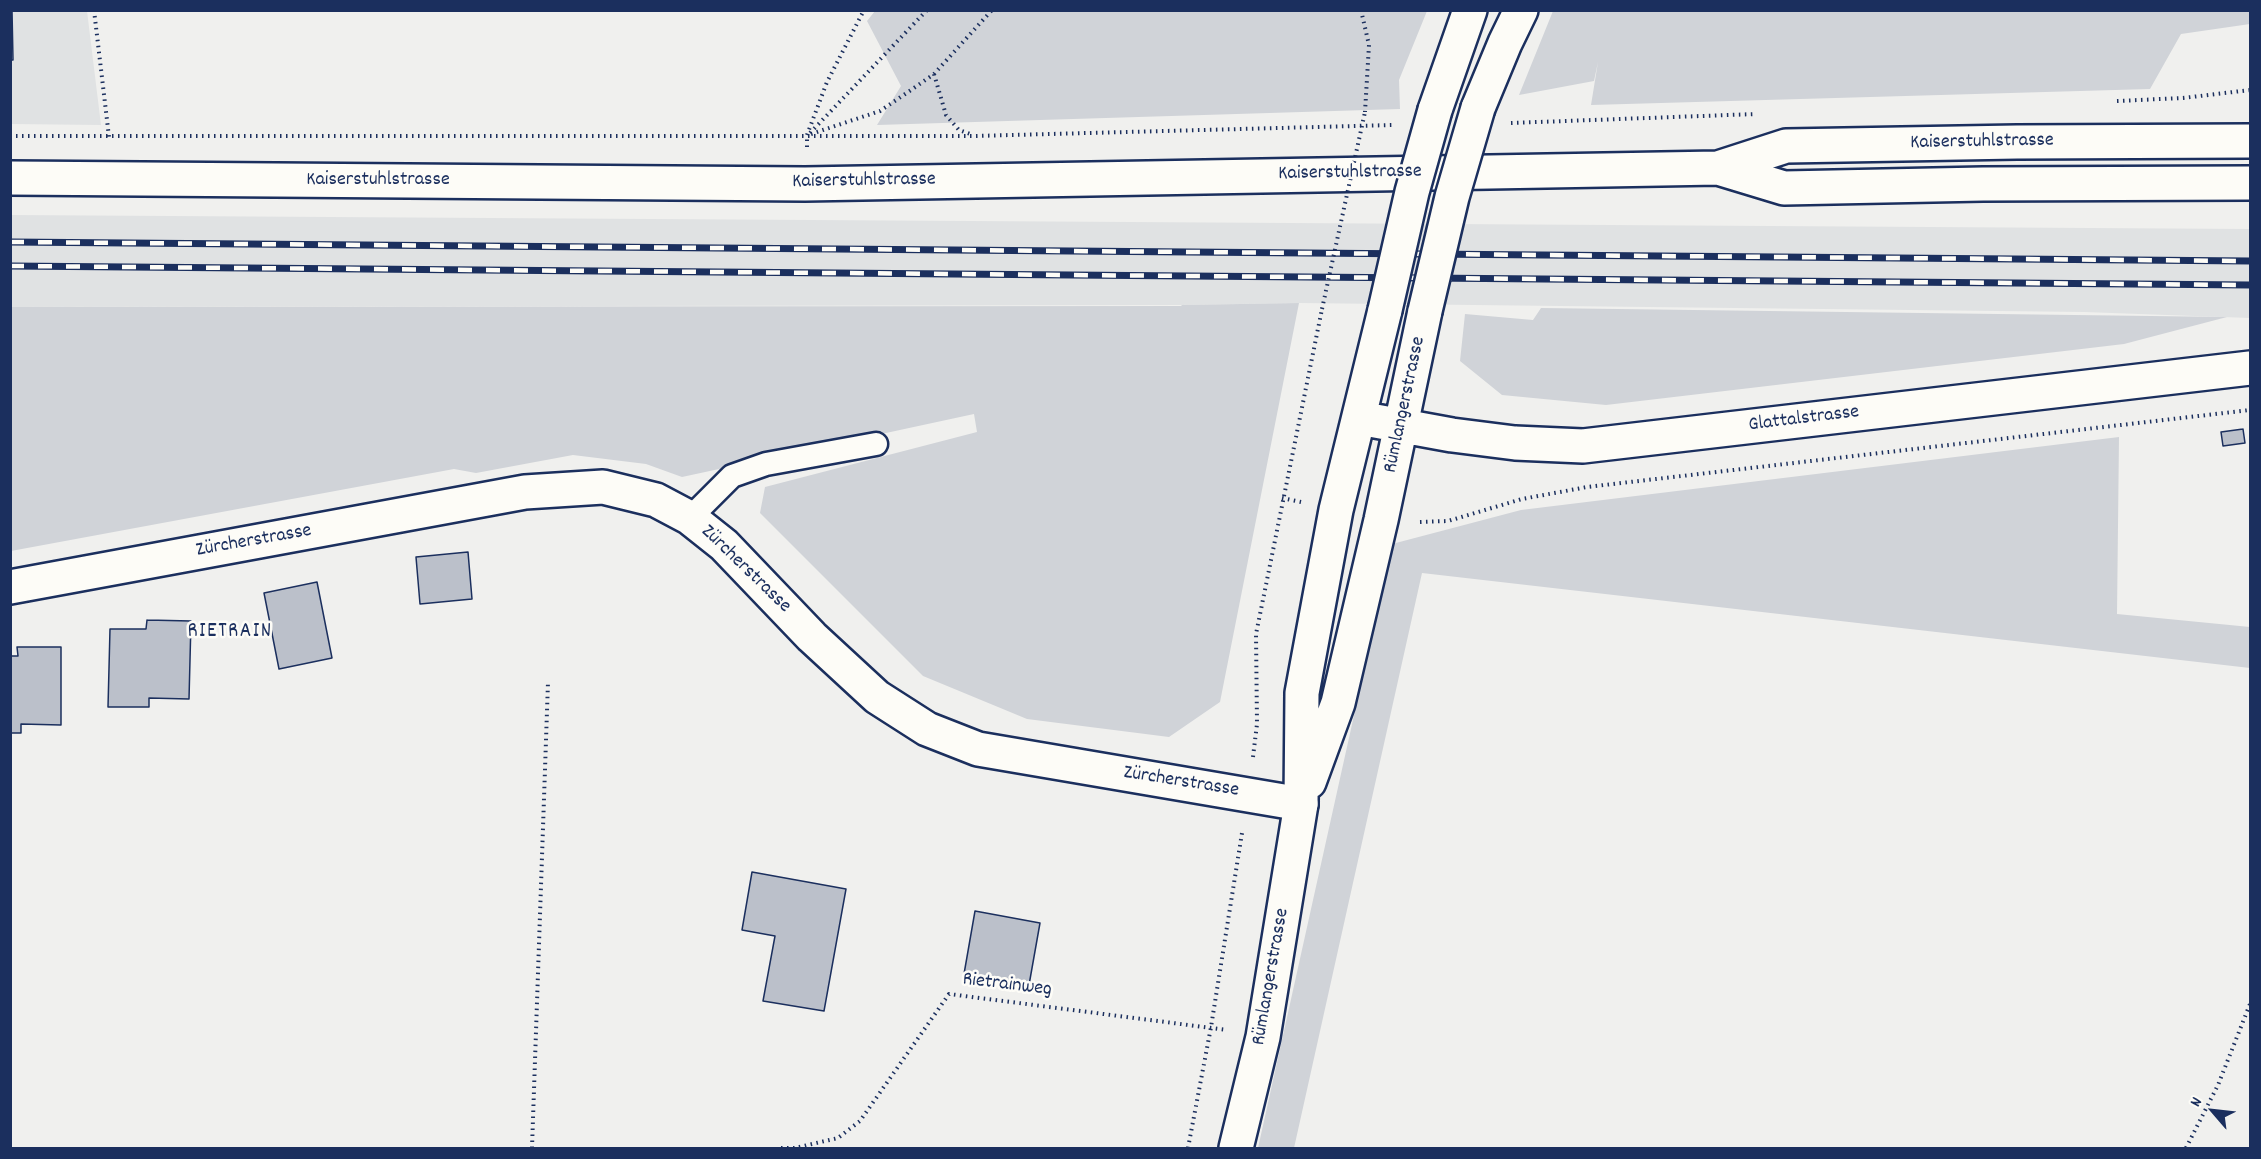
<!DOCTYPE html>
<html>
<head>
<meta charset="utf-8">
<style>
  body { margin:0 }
  #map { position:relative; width:2261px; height:1159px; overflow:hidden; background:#f0f0ee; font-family:Dekko,sans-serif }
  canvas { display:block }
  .frame { position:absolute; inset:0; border:12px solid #1b2f5e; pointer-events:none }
  .north { position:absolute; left:2183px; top:1081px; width:60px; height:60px; -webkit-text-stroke:4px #fdfcf7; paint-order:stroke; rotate:298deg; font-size:16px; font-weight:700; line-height:24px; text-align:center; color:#1b2f5e }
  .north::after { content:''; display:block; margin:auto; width:21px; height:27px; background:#1b2f5e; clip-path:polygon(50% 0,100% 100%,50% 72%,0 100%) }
</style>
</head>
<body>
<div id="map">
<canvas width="2261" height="1159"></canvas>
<div class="frame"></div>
<div class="north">N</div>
</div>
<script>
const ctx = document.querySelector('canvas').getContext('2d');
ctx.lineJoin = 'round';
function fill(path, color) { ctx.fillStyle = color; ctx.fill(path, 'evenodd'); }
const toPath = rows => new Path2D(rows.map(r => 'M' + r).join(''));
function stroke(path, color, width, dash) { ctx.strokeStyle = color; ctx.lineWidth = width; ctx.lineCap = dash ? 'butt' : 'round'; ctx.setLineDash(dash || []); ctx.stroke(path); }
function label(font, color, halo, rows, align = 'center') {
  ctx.font = font + ' Dekko,sans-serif'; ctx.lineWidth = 5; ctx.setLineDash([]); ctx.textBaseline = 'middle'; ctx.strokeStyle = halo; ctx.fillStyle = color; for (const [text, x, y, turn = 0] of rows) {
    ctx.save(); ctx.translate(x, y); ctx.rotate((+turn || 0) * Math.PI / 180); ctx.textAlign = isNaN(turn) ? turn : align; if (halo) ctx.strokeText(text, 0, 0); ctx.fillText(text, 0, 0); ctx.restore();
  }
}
fill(toPath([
  [11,11,87,11,101,125,11,124],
  [11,215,2250,229,2250,318,2084,312,1299,303,1182,305,11,307]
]), '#e0e2e3');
fill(toPath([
  [875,11,875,10,1427,11,1399,80,1400,109,877,125,901,86,867,21],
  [1553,11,2250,10,2250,24,2181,34,2150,89,1591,105,1598,62,1594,81,1519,95],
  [1299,303,1220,702,1169,737,1027,719,923,676,760,513,765,487,977,432,974,414,682,477,646,464,573,455,476,473,454,469,11,551,11,307,1181,306,1182,305],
  [1541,308,2227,317,2124,344,1606,405,1502,395,1460,361,1465,314,1533,320],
  [2119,437,2117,614,2250,627,2250,668,1422,573,1294,1148,1258,1148,1392,544,1521,510]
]), '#d0d3d8');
const building = toPath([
  [10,10,12,10,13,60,10,60,10,10],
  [2243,429,2245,443,2223,446,2221,432,2243,429],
  [468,552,472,599,420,604,416,557,468,552],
  [317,582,332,658,279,669,264,593,317,582],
  [147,620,191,621,189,699,149,698,149,707,108,707,110,629,146,629,147,620],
  [17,647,61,647,61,725,21,724,21,733,10,733,10,656,18,656,17,647],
  [752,872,846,889,824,1011,763,1001,775,936,742,930,752,872],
  [975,911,1040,923,1029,985,964,974,975,911]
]);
fill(building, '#bbc0ca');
stroke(building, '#1b2f5e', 1.5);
const service = toPath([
  [690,518,732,476,766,464,876,444]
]);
const minor = toPath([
  [10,587,525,492,603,487,656,500,690,518,724,545,812,637,877,697,927,729,978,749,1301,804]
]);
const tertiary = toPath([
  [1478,108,1505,43,1521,10],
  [1435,110,1470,10],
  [1359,418,1452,435,1515,443,1583,446,2250,368],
  [1309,782,1338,703,1381,520,1425,311],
  [1236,1148,1263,1037,1301,804,1302,693,1336,510,1385,310]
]);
const secondary = toPath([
  [1718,168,1784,188,1983,184,2250,183],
  [10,178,805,184,1718,168,1786,146,2017,142,2250,141]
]);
stroke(service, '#1b2f5e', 27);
stroke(minor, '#1b2f5e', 38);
stroke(tertiary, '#1b2f5e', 38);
stroke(secondary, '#1b2f5e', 38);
stroke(toPath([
  [94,10,109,137],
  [1361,10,1369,45,1365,112],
  [934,74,946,115,959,130,970,134],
  [2117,101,2183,98,2250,90],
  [1511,123,1756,114],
  [810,133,927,10],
  [811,134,880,111,911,90,934,74,992,10],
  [10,136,974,136,1393,125],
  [807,147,807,135,827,82,864,10],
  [1282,498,1301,502],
  [1420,522,1448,521,1522,499,1587,487,2250,410],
  [1253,757,1257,724,1256,634,1322,309],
  [532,1148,548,682],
  [781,1148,795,1148,838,1138,860,1121,949,994,1227,1030],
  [1188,1148,1211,1027,1242,833],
  [2186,1148,2218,1085,2250,1004]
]), '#1b2f5e', 4, [1.5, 4.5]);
stroke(service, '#fdfcf7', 22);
stroke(minor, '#fdfcf7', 33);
stroke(tertiary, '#fdfcf7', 33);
stroke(secondary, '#fdfcf7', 33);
const rail = toPath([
  [10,242,2250,261],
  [10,266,2250,285]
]);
stroke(rail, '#1b2f5e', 7);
stroke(rail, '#fdfcf7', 4.5, [14]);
const tertiaryBridge = toPath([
  [1385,310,1412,192,1435,110],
  [1425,311,1452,197,1478,108]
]);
stroke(tertiaryBridge, '#1b2f5e', 38, []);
stroke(toPath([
  [1322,309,1365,112]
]), '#1b2f5e', 4, [1.5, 4.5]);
stroke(tertiaryBridge, '#fdfcf7', 33);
label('20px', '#1b2f5e', '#fdfcf7', [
  ["Kaiserstuhlstrasse",1982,143,-1],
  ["Kaiserstuhlstrasse",1350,174,-1],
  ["Kaiserstuhlstrasse",378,181],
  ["Kaiserstuhlstrasse",864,182,-1],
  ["Rümlangerstrasse",1406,405,-78],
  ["Glattalstrasse",1804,420,-7],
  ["Zürcherstrasse",254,542,-10],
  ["Zürcherstrasse",745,570,44],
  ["Zürcherstrasse",1181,783,9],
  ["Rümlangerstrasse",1272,977,-80],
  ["Rietrainweg",1007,986,7]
]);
ctx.letterSpacing = '1.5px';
label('21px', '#1b2f5e', '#fdfcf7', [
  ["RIETRAIN",230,633]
]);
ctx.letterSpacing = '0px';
</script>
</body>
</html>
